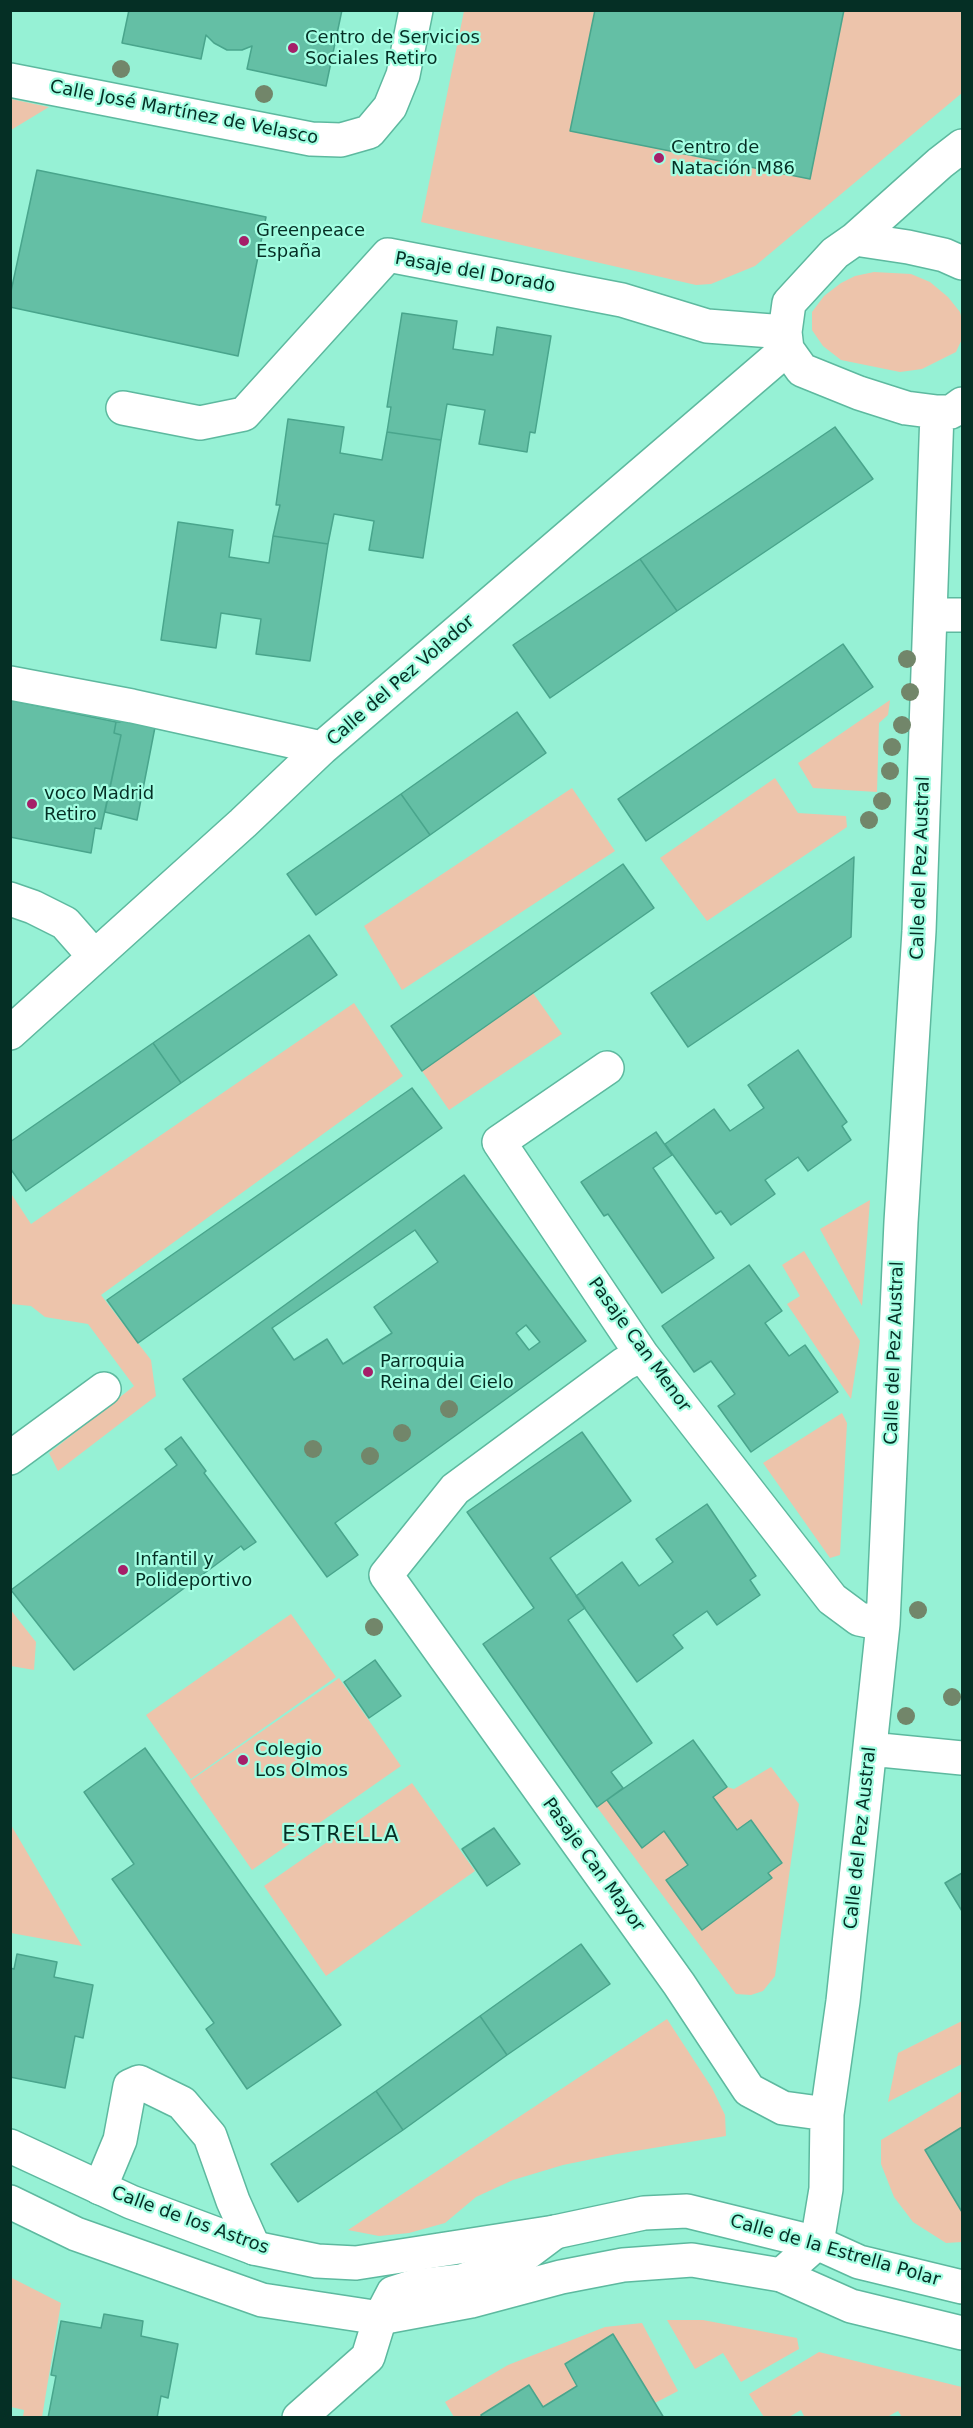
<!DOCTYPE html>
<html>
<head>
<meta charset="utf-8">
<style>
  body { margin:0 }
  #map { position:relative; width:973px; height:2428px; overflow:hidden; background:#96f1d5; font-family:"DejaVu Sans",sans-serif }
  canvas { display:block }
  .frame { position:absolute; inset:0; border:12px solid #052f25; pointer-events:none }
</style>
</head>
<body>
<div id="map">
<canvas width="973" height="2428"></canvas>
<div class="frame"></div>
</div>
<script>
const ctx = document.querySelector('canvas').getContext('2d');
ctx.lineJoin = 'round';
function fill(path, color) { ctx.fillStyle = color; ctx.fill(path, 'evenodd'); }
const toPath = rows => new Path2D(rows.map(r => 'M' + r).join(''));
function stroke(path, color, width, dash) { ctx.strokeStyle = color; ctx.lineWidth = width; ctx.lineCap = dash ? 'butt' : 'round'; ctx.setLineDash(dash || []); ctx.stroke(path); }
function label(font, color, halo, rows, align = 'center') {
  ctx.font = font + ' "DejaVu Sans",sans-serif'; ctx.lineWidth = 4.5; ctx.setLineDash([]); ctx.textBaseline = 'middle'; ctx.strokeStyle = halo; ctx.fillStyle = color; for (const [text, x, y, turn = 0] of rows) {
    ctx.save(); ctx.translate(x, y); ctx.rotate((+turn || 0) * Math.PI / 180); ctx.textAlign = isNaN(turn) ? turn : align; if (halo) ctx.strokeText(text, 0, 0); ctx.fillText(text, 0, 0); ctx.restore();
  }
}
fill(toPath([
  [464,11,962,11,962,93,755,266,711,284,696,285,421,222],
  [11,99,49,107,11,130],
  [874,272,911,274,930,282,948,297,960,312,962,321,962,339,956,352,922,369,900,372,841,360,823,346,812,330,812,312,824,296,841,283,855,276],
  [890,700,888,715,879,723,877,792,813,788,798,763],
  [775,778,798,813,846,816,847,827,707,921,660,858],
  [572,788,615,851,402,990,364,926],
  [533,993,562,1034,449,1110,422,1071],
  [354,1003,403,1076,101,1295,151,1360,156,1396,58,1471,49,1453,134,1386,88,1324,45,1317,31,1306,11,1304,10,1192,31,1224],
  [870,1200,862,1306,820,1229],
  [804,1251,860,1341,851,1399,787,1304,800,1296,782,1265],
  [842,1413,847,1423,840,1555,830,1558,763,1463],
  [10,1609,36,1642,34,1670,11,1666],
  [291,1614,336,1677,191,1779,146,1715],
  [339,1678,401,1766,252,1870,190,1781],
  [771,1767,799,1804,775,1976,763,1991,751,1995,736,1994,597,1807,607,1800,642,1847,664,1831,688,1865,666,1881,702,1930,739,1903,768,1873,782,1863,751,1820,737,1830,713,1797,727,1787,734,1789],
  [412,1783,475,1871,326,1976,264,1886],
  [10,1825,11,1825,82,1946,11,1933],
  [667,2019,712,2088,725,2115,726,2136,617,2154,563,2165,513,2180,476,2197,445,2223,409,2233,379,2236,348,2230],
  [962,2021,962,2064,888,2102,898,2053],
  [962,2091,962,2127,925,2150,962,2212,962,2242,946,2243,913,2222,894,2197,881,2164,881,2140],
  [10,2277,61,2303,42,2417,23,2417,24,2410,11,2407],
  [667,2320,703,2320,797,2338,799,2349,741,2382,723,2353,695,2369],
  [642,2323,678,2391,655,2403,613,2334,565,2364,577,2386,543,2407,529,2385,481,2415,482,2417,454,2417,445,2402,508,2365,605,2327],
  [819,2352,962,2387,962,2417,902,2417,898,2411,887,2417,805,2418,801,2410,789,2417,764,2417,749,2394]
]), '#edc4ab');
const building = toPath([
  [129,10,342,10,326,86,247,69,252,46,242,50,227,50,214,43,206,35,201,59,122,43,129,10],
  [595,10,844,10,810,179,570,131,595,10],
  [37,170,266,217,238,356,10,307,10,296,37,170],
  [402,313,457,321,453,349,493,355,497,327,551,336,535,433,530,432,527,452,479,444,485,410,447,404,441,440,387,432,391,407,387,407,402,313],
  [288,419,344,427,340,453,382,460,387,432,441,440,423,558,369,550,374,521,334,514,328,544,273,536,280,505,276,505,288,419],
  [835,427,873,479,677,611,640,559,835,427],
  [178,522,233,530,229,557,269,563,273,536,328,544,310,661,256,654,261,619,221,613,216,648,161,640,178,522],
  [640,559,677,611,550,698,513,645,640,559],
  [843,644,873,687,646,841,618,799,843,644],
  [10,700,116,722,114,733,121,735,101,829,95,828,91,853,10,837,10,700],
  [517,712,546,753,430,835,401,794,517,712],
  [121,718,156,722,137,820,105,812,121,735,114,733,116,722,120,722,121,718],
  [401,794,430,835,316,915,287,874,401,794],
  [854,857,851,937,688,1047,651,993,854,857],
  [623,864,654,908,422,1071,391,1026,623,864],
  [309,935,337,975,181,1083,153,1043,309,935],
  [153,1043,181,1083,26,1191,10,1168,10,1142,153,1043],
  [798,1050,847,1122,842,1126,851,1140,808,1171,798,1157,765,1180,775,1194,731,1225,721,1211,716,1214,665,1144,714,1109,730,1131,764,1108,748,1085,798,1050],
  [412,1088,442,1128,138,1343,107,1300,412,1088],
  [656,1132,672,1155,653,1168,714,1258,662,1293,608,1214,604,1216,581,1182,656,1132],
  [464,1175,586,1341,335,1523,358,1555,327,1577,183,1379,464,1175],
  [415,1230,438,1262,374,1307,392,1333,343,1364,327,1339,294,1360,272,1328,415,1230],
  [526,1325,540,1342,529,1350,516,1333,526,1325],
  [749,1265,782,1311,765,1323,789,1356,805,1345,838,1392,751,1452,718,1406,735,1394,711,1361,694,1372,662,1326,749,1265],
  [582,1432,631,1501,550,1558,585,1608,568,1620,652,1743,611,1772,623,1788,597,1807,483,1644,534,1608,467,1512,582,1432],
  [181,1437,206,1471,204,1473,256,1542,244,1550,241,1546,74,1670,11,1590,177,1465,165,1449,181,1437],
  [707,1504,756,1576,750,1580,760,1595,717,1625,707,1611,673,1635,683,1648,637,1682,576,1596,622,1562,639,1586,673,1562,656,1539,707,1504],
  [375,1660,401,1696,369,1718,344,1682,375,1660],
  [693,1740,727,1787,713,1797,737,1830,751,1820,782,1863,768,1873,772,1878,702,1930,666,1880,688,1865,664,1831,642,1848,607,1800,693,1740],
  [145,1748,341,2025,247,2089,206,2029,214,2023,112,1879,134,1864,84,1792,145,1748],
  [494,1828,520,1864,487,1886,462,1849,494,1828],
  [962,1873,962,1911,945,1883,962,1873],
  [581,1944,610,1984,507,2055,480,2016,581,1944],
  [17,1954,57,1962,54,1977,93,1985,83,2038,75,2036,65,2088,10,2077,10,1968,14,1969,17,1954],
  [480,2016,507,2055,403,2130,376,2091,480,2016],
  [376,2091,403,2130,298,2202,271,2164,376,2091],
  [962,2127,962,2212,925,2150,962,2127],
  [104,2314,143,2321,141,2336,178,2344,168,2398,161,2396,157,2418,48,2418,56,2376,51,2375,61,2321,101,2328,104,2314],
  [613,2334,664,2418,482,2418,481,2415,529,2385,543,2407,577,2386,565,2364,613,2334]
]);
fill(building, '#64bfa5');
stroke(building, '#49a58c', 1.5);
const minor = toPath([
  [10,80,311,139,341,140,369,132,390,107,403,75,416,10],
  [855,239,940,163,962,146],
  [962,263,944,255,908,247,855,239,835,253,789,303,785,332,787,349,802,370,859,393,906,408,937,412,951,412,962,404],
  [123,408,200,423,244,414,388,255,622,300,707,326,785,332],
  [931,615,962,615],
  [10,683,132,706,322,748],
  [10,899,33,907,65,923,94,956],
  [10,1033,243,823,322,748,787,349],
  [607,1068,499,1142,642,1355,832,1599,859,1619,883,1624],
  [642,1355,624,1364,455,1489,386,1575,679,1984,749,2090,783,2108,827,2114],
  [10,1458,104,1389],
  [870,1749,962,1758],
  [100,2188,120,2140,130,2086,139,2082,182,2103,210,2136,233,2201,254,2248],
  [781,2275,817,2243,826,2189,827,2114,843,2001,883,1624,901,1222,919,931,937,412],
  [299,2418,368,2357,380,2318,393,2293,415,2286,462,2281,519,2259,555,2232]
]);
const major = toPath([
  [10,2146,131,2202,254,2248,317,2261,356,2263,555,2232,644,2213,687,2211,817,2243,859,2262,962,2287],
  [10,2202,76,2234,262,2300,380,2318,471,2301,561,2277,623,2265,692,2260,781,2275,851,2306,962,2333]
]);
stroke(minor, '#5db99f', 36);
stroke(major, '#5db99f', 36);
stroke(minor, '#fff', 33);
stroke(major, '#fff', 33);
ctx.fillStyle = '#72866a';
for (const [x, y] of [
  [121,69],
  [264,94],
  [907,659],
  [910,692],
  [902,725],
  [892,747],
  [890,771],
  [882,801],
  [869,820],
  [449,1409],
  [402,1433],
  [313,1449],
  [370,1456],
  [918,1610],
  [374,1627],
  [952,1697],
  [906,1716]
]) { ctx.beginPath(); ctx.arc(x, y, 9, 0, 2 * Math.PI); ctx.fill(); }
for (const [x, y, r, color] of [
  [293,48,6,"#a51f69"],
  [659,158,6,"#a51f69"],
  [244,241,6,"#a51f69"],
  [32,804,6,"#a51f69"],
  [368,1372,6,"#a51f69"],
  [123,1570,6,"#a51f69"],
  [243,1760,6,"#a51f69"]
]) { const dot = new Path2D(); dot.arc(x, y, r, 0, 2 * Math.PI); ctx.fillStyle = color; ctx.fill(dot); stroke(dot, '#a3fee2', 2); }
label('18px', '#052f25', '#a3fee2', [
  ["Centro de Servicios",305,38],
  ["Sociales Retiro",305,59],
  ["Centro de",671,148],
  ["Natación M86",671,169],
  ["Greenpeace",256,231],
  ["España",256,252],
  ["voco Madrid",44,794],
  ["Retiro",44,815],
  ["Parroquia",380,1362],
  ["Reina del Cielo",380,1383],
  ["Infantil y",135,1560],
  ["Polideportivo",135,1581],
  ["Colegio",255,1750],
  ["Los Olmos",255,1771]
], 'left');
label('18px', '#052f25', '#a3fee2', [
  ["Calle José Martínez de Velasco",184,113,11],
  ["Pasaje del Dorado",475,273,10],
  ["Calle del Pez Volador",401,681,-41],
  ["Calle del Pez Austral",921,868,-88],
  ["Pasaje Can Menor",639,1345,54],
  ["Calle del Pez Austral",895,1353,-88],
  ["Calle del Pez Austral",861,1838,-84],
  ["Pasaje Can Mayor",593,1865,54],
  ["Calle de los Astros",190,2221,20],
  ["Calle de la Estrella Polar",835,2251,16]
]);
ctx.letterSpacing = '1.5px';
label('21px', '#052f25', '#a3fee2', [
  ["ESTRELLA",341,1836]
]);
ctx.letterSpacing = '0px';
</script>
</body>
</html>
